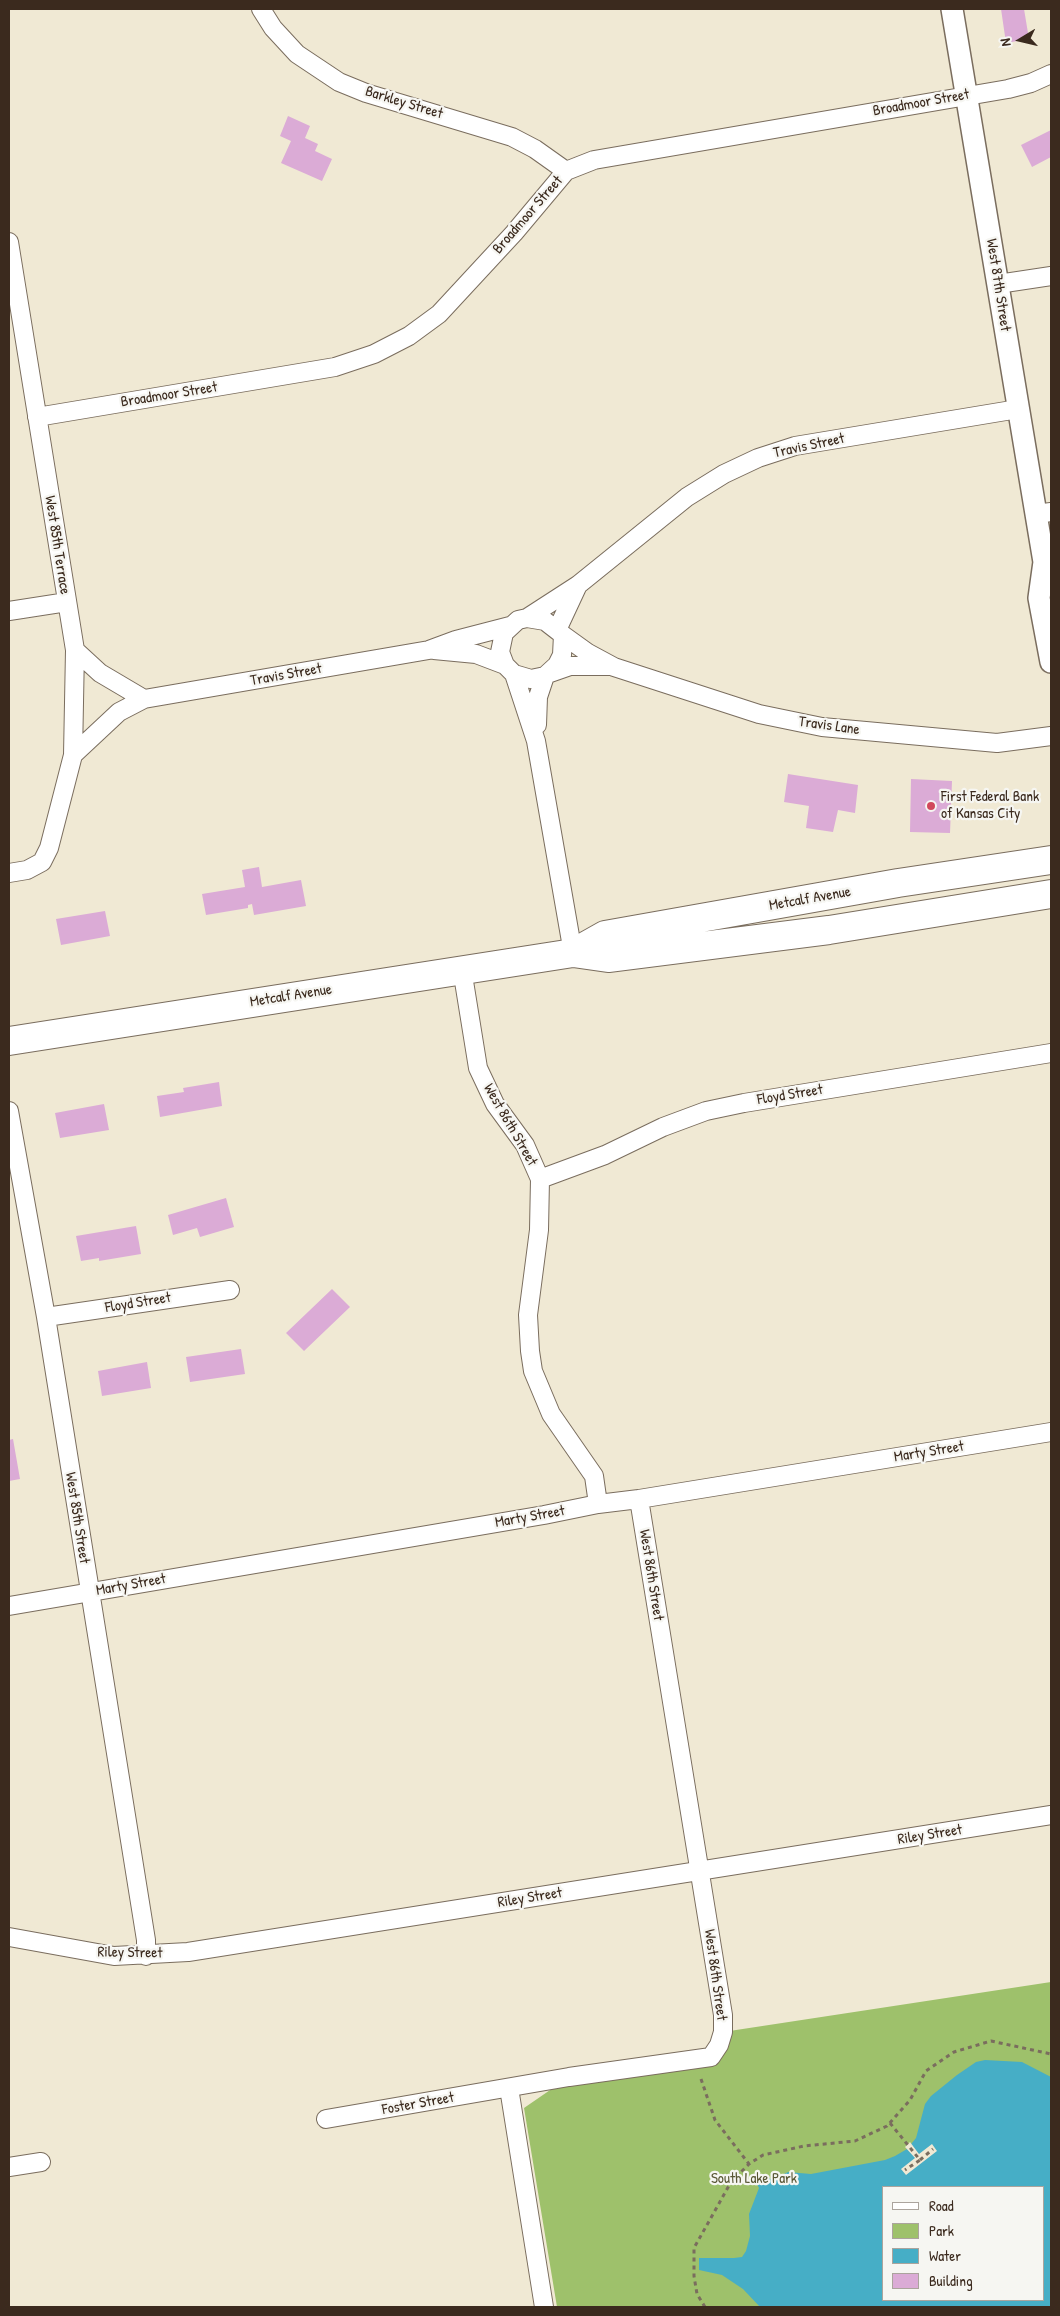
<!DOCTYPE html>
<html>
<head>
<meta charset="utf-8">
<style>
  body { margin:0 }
  #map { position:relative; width:1060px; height:2316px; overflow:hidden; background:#f0e9d4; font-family:"Patrick Hand",sans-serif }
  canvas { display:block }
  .frame { position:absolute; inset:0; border:10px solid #3b2a1e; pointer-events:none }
  .legend { position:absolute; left:882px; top:2186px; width:162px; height:115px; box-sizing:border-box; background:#f6f6f2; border:1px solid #aba49d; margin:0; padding:6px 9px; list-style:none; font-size:15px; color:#3b2a1e }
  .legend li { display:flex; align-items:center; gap:10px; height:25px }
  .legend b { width:25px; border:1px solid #aba49d }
  .north { position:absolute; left:995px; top:15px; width:50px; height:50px; -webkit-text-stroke:4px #f6f6f2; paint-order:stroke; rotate:261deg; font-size:14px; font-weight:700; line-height:20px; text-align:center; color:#3b2a1e }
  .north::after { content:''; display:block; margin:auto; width:18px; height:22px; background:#3b2a1e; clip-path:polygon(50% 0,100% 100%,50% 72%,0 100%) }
</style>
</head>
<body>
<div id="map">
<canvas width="1060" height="2316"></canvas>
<div class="frame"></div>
<ul class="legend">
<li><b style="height:6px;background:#fff"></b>Road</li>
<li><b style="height:14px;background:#9ec16b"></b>Park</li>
<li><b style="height:14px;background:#46aec6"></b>Water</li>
<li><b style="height:14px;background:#dbabd6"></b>Building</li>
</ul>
<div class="north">N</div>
</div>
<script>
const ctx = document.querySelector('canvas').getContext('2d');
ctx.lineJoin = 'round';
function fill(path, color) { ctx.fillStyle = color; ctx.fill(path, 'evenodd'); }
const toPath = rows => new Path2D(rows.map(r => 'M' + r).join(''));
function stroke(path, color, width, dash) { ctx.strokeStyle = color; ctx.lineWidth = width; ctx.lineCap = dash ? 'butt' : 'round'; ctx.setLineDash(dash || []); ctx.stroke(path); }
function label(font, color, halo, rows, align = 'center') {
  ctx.font = font + ' "Patrick Hand",sans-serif'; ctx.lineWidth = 4.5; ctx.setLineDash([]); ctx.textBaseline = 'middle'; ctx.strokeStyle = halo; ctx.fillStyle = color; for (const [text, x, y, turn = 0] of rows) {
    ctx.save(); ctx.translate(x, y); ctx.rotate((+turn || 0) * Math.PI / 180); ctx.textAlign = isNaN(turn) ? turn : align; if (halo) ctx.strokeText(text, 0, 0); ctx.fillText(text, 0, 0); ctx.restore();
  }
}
fill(toPath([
  [1051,1982,1051,2307,557,2307,524,2108,569,2077,711,2057,723,2032],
  [884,2187,1044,2187,1044,2300,884,2300]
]), '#9ec16b');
fill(toPath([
  [985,2060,1022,2062,1051,2077,1051,2307,760,2307,743,2289,722,2275,699,2270,699,2258,734,2258,742,2257,746,2251,750,2236,749,2214,759,2188,755,2180,763,2174,772,2180,788,2172,811,2174,885,2160,895,2156,907,2149,916,2138,925,2104,931,2096,957,2075,976,2062],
  [884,2187,1044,2187,1044,2300,884,2300]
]), '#46aec6');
fill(toPath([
  [910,2142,919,2154,932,2144,937,2151,906,2175,901,2169,915,2158,905,2147]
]), '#f0e9d4');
fill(toPath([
  [1001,9,1024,9,1029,39,1006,43],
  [288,116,310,126,305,138,318,144,315,151,332,159,322,181,281,163,291,141,280,136],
  [1051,130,1051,157,1032,167,1021,145],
  [788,774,858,785,855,813,838,810,833,832,806,828,809,806,784,802],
  [911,779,952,781,950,833,910,832],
  [259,867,262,887,301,880,306,906,254,915,252,904,248,905,248,908,206,915,202,894,245,887,242,870],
  [105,911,110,936,61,945,56,919],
  [219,1082,222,1106,160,1117,157,1096,184,1092,183,1088],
  [104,1104,109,1130,60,1138,55,1113],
  [226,1198,234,1227,200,1237,197,1228,173,1235,168,1215],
  [136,1226,141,1254,99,1261,99,1258,81,1261,76,1236],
  [332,1289,350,1307,304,1351,286,1333],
  [241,1349,245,1374,190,1382,186,1357],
  [147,1362,151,1388,102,1396,98,1371],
  [13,1439,20,1479,9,1481,9,1440]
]), '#dbabd6');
const minor = toPath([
  [261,9,273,28,297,54,339,82,366,93,512,137,535,149,566,171],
  [9,242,75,650,73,755,49,848,42,862,27,870,9,873],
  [998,284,1051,276],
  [37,417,335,367,374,354,409,336,439,314,514,233,566,171,594,160,1008,89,1031,83,1051,74],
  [1036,514,1051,512],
  [9,611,67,602],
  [527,618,578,585,687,497,724,474,758,458,795,446,1018,409],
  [527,618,545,621,563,635,562,655,557,665,545,676,531,679,514,674,505,665,500,652,504,633,518,620,527,618],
  [557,630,578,585],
  [563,635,588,653,614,667,759,714,822,727,997,743,1051,736],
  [75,650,100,673,144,699],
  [434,650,476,654,505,665],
  [550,673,570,666,609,666],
  [514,674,536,741,573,953],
  [537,725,538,697,545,676],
  [73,755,119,712,144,699,429,650,456,640,510,626],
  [462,969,478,1068,495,1104,525,1145,540,1179,539,1230,528,1315,530,1351,533,1371,551,1414,594,1476,598,1504],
  [9,1111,46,1317,146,1940,146,1956],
  [540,1179,605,1155,663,1127,706,1111,744,1103,1051,1053],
  [46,1317,230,1290],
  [9,1606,544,1515,598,1504,639,1499,1051,1432],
  [9,1937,114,1956,188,1952,1051,1815],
  [509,2088,544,2307],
  [326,2119,569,2077,711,2057,719,2045,723,2032,723,2015,639,1499],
  [9,2167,41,2162]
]);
const tertiary = toPath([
  [952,9,1036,514,1044,562,1051,577],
  [1044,562,1039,598,1051,662]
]);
const primary = toPath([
  [573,953,605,935,898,883,1051,860],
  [9,1041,573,953,608,958,829,930,1051,894]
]);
stroke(minor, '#7a6d5e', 20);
stroke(tertiary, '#7a6d5e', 24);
stroke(primary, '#7a6d5e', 30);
stroke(toPath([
  [701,2079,715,2120,749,2164],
  [890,2123,920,2160,905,2170],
  [920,2160,933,2149],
  [705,2307,697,2294,694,2276,694,2248,731,2182,749,2164,763,2155,804,2146,855,2141,887,2126,910,2100,926,2071,954,2052,991,2041,1051,2054]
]), '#7a6d5e', 3, [4, 4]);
stroke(minor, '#fff', 18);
stroke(tertiary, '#fff', 21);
stroke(primary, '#fff', 28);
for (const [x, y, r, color] of [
  [931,806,5,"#d1495b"]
]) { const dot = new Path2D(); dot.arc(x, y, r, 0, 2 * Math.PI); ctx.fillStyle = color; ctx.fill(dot); stroke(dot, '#f6f6f2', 2); }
label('15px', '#3b2a1e', '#f6f6f2', [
  ["Barkley Street",404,103,17],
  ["Broadmoor Street",921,103,-10],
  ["Broadmoor Street",528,215,-49],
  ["West 87th Street",998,285,81],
  ["Broadmoor Street",169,395,-9],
  ["Travis Street",809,446,-12],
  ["West 85th Terrace",57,545,81],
  ["Travis Street",286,675,-10],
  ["Travis Lane",829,726,8],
  ["Metcalf Avenue",810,899,-10],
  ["Metcalf Avenue",291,996,-9],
  ["Floyd Street",790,1095,-9],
  ["West 86th Street",510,1125,60],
  ["Floyd Street",138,1303,-9],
  ["Marty Street",929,1452,-9],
  ["Marty Street",530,1517,-10],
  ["West 85th Street",77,1518,81],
  ["West 86th Street",651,1575,81],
  ["Marty Street",131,1585,-10],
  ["Riley Street",930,1835,-9],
  ["Riley Street",530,1898,-9],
  ["Riley Street",130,1953,1],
  ["West 86th Street",715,1975,82],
  ["Foster Street",418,2104,-10]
]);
label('15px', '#3b2a1e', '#f6f6f2', [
  ["First Federal Bank",941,797],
  ["of Kansas City",941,814]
], 'left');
label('15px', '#595735', '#f6f6f2', [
  ["South Lake Park",754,2179]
]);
</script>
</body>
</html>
